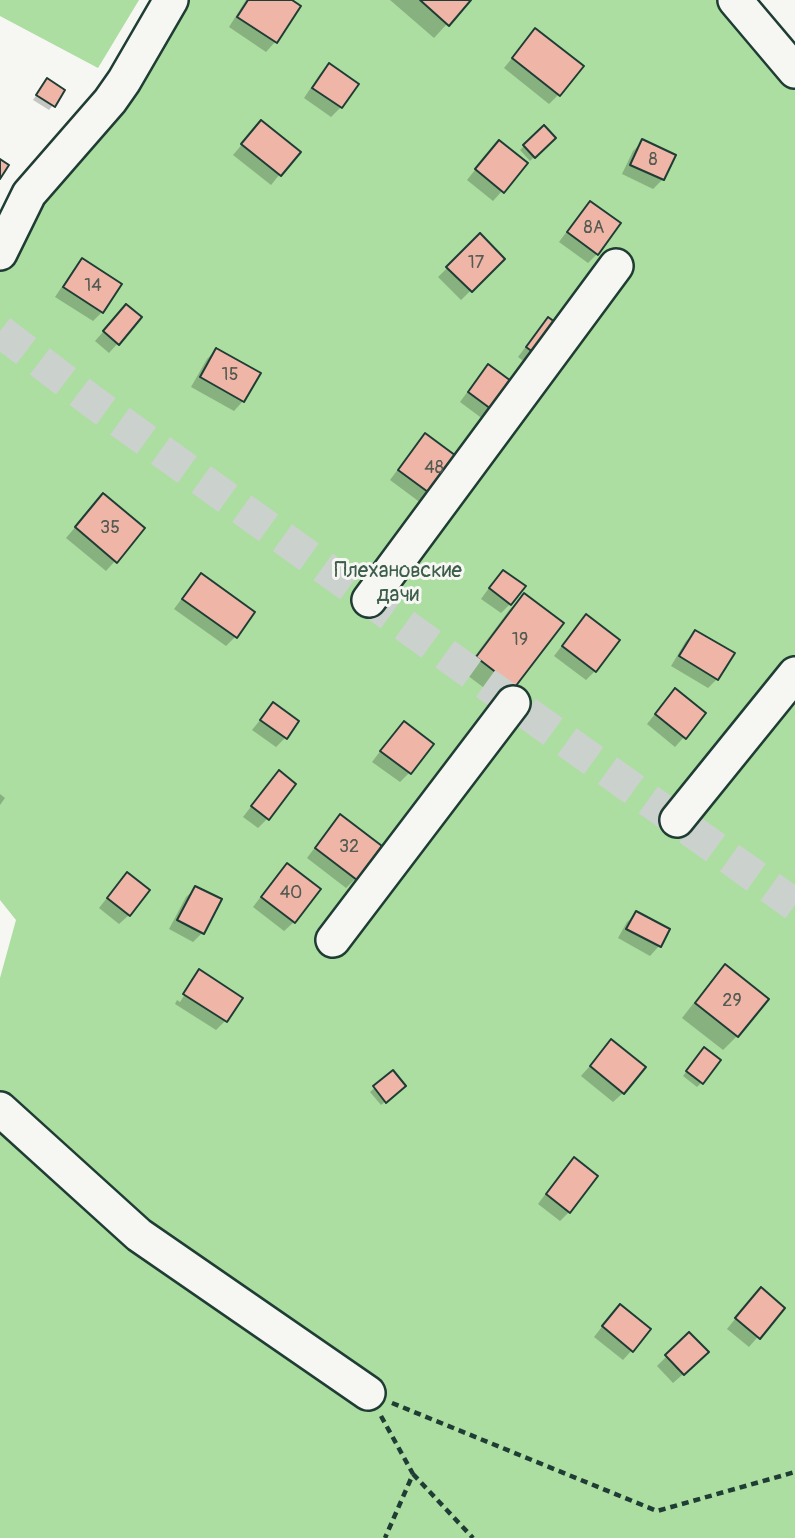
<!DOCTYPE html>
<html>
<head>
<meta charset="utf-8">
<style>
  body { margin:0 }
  canvas { display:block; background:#f6f6f2 }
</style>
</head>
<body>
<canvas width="795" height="1538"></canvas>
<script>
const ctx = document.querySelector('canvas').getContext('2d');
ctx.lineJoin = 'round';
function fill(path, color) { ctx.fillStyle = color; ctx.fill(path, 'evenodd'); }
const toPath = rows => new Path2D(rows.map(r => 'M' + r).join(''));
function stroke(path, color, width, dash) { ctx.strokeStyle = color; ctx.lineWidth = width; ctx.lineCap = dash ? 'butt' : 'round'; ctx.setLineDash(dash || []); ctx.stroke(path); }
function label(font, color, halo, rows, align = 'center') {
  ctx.font = font + ' Pangolin,sans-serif'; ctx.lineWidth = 6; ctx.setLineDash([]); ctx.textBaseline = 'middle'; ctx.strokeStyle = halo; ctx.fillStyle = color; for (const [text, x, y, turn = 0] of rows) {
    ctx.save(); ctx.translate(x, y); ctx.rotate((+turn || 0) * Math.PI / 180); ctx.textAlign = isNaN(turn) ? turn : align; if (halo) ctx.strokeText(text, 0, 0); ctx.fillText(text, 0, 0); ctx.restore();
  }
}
fill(toPath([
  [0,0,139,0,98,68,0,16],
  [171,0,735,0,795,71,795,1538,0,1538,0,978,16,920,0,900,0,268]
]), '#abdea0');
fill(toPath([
  [246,0,289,0,298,6,275,42,266,52,229,27],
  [390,0,469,0,434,38],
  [535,30,559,94,549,104,504,68],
  [329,65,357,84,341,107,331,117,304,98,320,74],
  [43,85,53,105,49,110,33,100],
  [261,122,298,152,271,185,233,155],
  [544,127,554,138,530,161,520,150],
  [642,142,674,156,663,179,653,189,622,174,633,151],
  [490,151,502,191,493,201,467,180],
  [591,203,597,254,588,263,559,242,581,212],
  [480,236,503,259,461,300,438,277],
  [82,261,102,312,93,321,55,297,73,270],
  [117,316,118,343,109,353,95,341],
  [549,319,533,368,518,357,539,329],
  [216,350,243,401,234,411,191,387,207,359],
  [488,367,499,431,460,402,479,376],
  [425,435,433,512,390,480,416,445],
  [94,505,115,561,106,571,66,538],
  [201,576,253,612,235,637,226,646,174,609,192,585],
  [494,581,510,604,501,613,481,599],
  [524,595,514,686,500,700,463,672,510,609],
  [577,626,595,671,586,680,554,656],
  [696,632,717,679,708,688,671,666,686,641],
  [666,700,684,737,675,747,647,724],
  [273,704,285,738,276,747,252,730],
  [404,724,431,744,409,773,400,782,372,762,394,733],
  [270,782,267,819,258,828,243,817],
  [0,794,5,798,0,805],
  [340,817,355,879,346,888,307,858,331,826],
  [287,865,294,922,284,931,253,907,278,874],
  [118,884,129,915,119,924,99,908],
  [196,888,202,933,193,942,169,929,186,897],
  [637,913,668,930,659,946,650,956,618,938,627,922],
  [725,967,737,1036,723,1050,682,1018,711,981],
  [199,971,240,998,225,1021,216,1030,175,1004,177,1000,180,1002,194,980,191,980],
  [611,1042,623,1093,613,1102,581,1076],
  [700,1053,701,1083,697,1087,683,1076],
  [392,1072,400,1090,381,1105,370,1092],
  [574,1160,569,1212,560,1221,538,1204,564,1169],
  [751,1299,783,1308,749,1347,727,1329],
  [611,1315,632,1350,623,1360,594,1337],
  [689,1334,697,1362,673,1383,657,1366]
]), '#0003');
const building = toPath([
  [248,0,292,0,301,6,277,43,237,17,248,0],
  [420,0,471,0,449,26,420,0],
  [535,28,584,66,560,96,512,58,535,28],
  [329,63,359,84,342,108,312,88,329,63],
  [47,78,65,90,55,107,36,95,47,78],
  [261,120,301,152,281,176,241,144,261,120],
  [544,125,556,138,535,158,523,145,544,125],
  [642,139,676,155,664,180,630,165,642,139],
  [499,140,528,163,504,193,475,169,499,140],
  [0,159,9,165,0,179,0,159],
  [590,201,621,223,598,255,567,232,590,201],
  [480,233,505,259,472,292,446,267,480,233],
  [82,258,122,284,103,313,63,287,82,258],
  [126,304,142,317,119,345,103,331,126,304],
  [548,317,566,330,544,360,526,347,548,317],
  [216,348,261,373,244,402,200,377,216,348],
  [488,364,530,395,510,423,468,392,488,364],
  [425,433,471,467,443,503,398,470,425,433],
  [103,493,145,528,117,563,75,527,103,493],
  [503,570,526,586,511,605,489,588,503,570],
  [201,573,255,612,237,638,182,599,201,573],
  [524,593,564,623,515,687,476,657,524,593],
  [586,614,620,640,596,672,562,646,586,614],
  [695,630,735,653,718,680,679,656,695,630],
  [675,688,706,713,686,739,655,714,675,688],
  [273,702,299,721,287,739,260,720,273,702],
  [404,721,434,744,411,774,380,751,404,721],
  [279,770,296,784,269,820,251,806,279,770],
  [340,814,382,846,357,880,315,848,340,814],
  [287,863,321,889,295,923,261,897,287,863],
  [127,872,150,890,130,916,107,898,127,872],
  [195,886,222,899,204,934,177,920,195,886],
  [636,911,670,929,661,947,626,929,636,911],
  [725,964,769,999,738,1037,695,1003,725,964],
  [199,969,243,998,227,1022,183,994,199,969],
  [611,1039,646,1067,624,1094,590,1066,611,1039],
  [704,1047,721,1060,703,1084,686,1071,704,1047],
  [393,1070,406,1086,386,1103,373,1086,393,1070],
  [574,1157,598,1176,570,1213,546,1194,574,1157],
  [761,1287,785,1308,760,1339,735,1318,761,1287],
  [620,1304,651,1329,633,1352,602,1326,620,1304],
  [689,1332,709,1352,684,1375,665,1355,689,1332]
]);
fill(building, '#efb6a8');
stroke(building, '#1f3d34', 2);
stroke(toPath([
  [0,331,93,402,795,905]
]), '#cbd1cc', 33, [33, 17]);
const minor = toPath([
  [735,0,795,71],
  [0,253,29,194,110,101,124,81,171,0],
  [369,600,616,266],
  [677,820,795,674],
  [333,940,513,703],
  [0,1109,139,1235,368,1393]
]);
stroke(minor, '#1f3d34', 38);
stroke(toPath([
  [392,1403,657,1511,795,1472],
  [381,1416,413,1474,385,1538],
  [413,1474,473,1538]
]), '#1f3d34', 4.5, [7, 5]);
stroke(minor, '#f6f6f2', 33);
label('18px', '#535b51', null, [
  ["8",653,160],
  ["8А",594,228],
  ["17",476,263],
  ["14",93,286],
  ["15",230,375],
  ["48",434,468],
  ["35",110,528],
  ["19",520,640],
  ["32",349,847],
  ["40",291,893],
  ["29",732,1001]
]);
label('21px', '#3b5d4a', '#f6f6f2', [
  ["Плехановские",398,572],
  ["дачи",398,596]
]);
</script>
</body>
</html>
